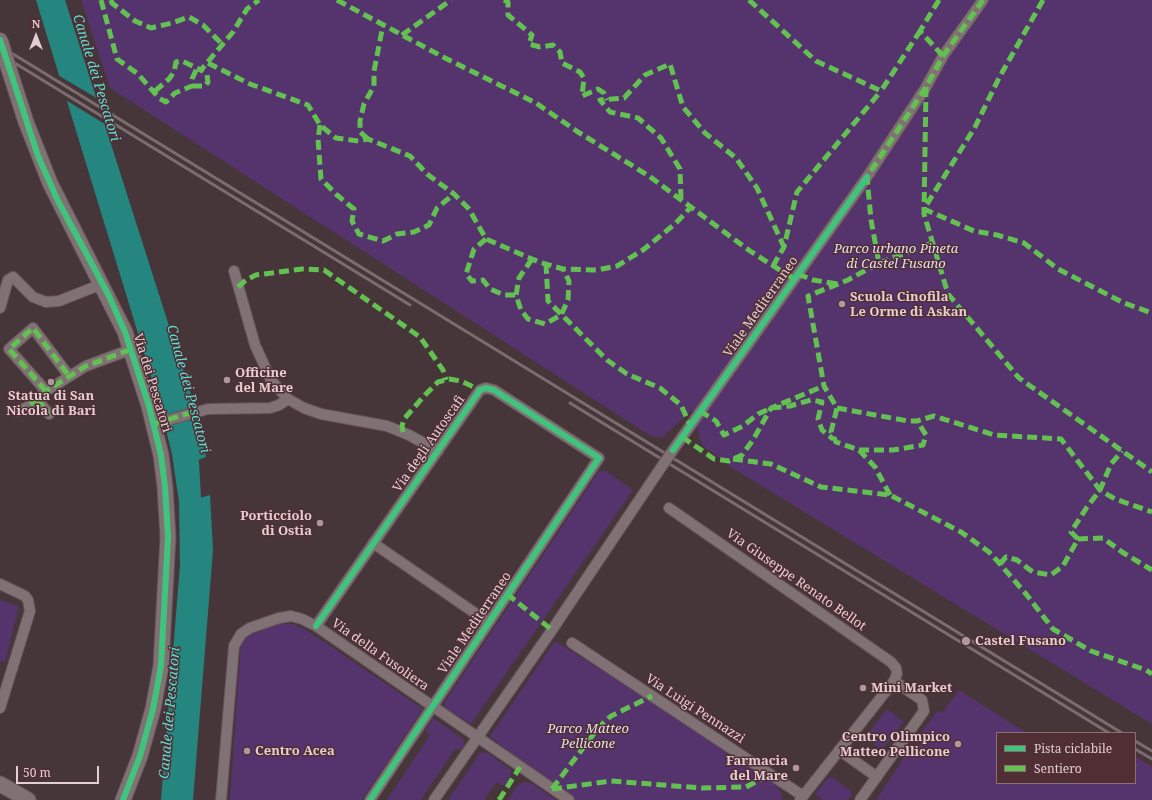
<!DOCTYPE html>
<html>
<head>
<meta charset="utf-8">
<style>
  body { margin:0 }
  #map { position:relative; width:1152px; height:800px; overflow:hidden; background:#473639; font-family:"Noto Serif",serif }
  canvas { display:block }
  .legend { position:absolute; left:996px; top:732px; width:140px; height:52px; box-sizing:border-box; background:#4f2e34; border:1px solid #8b6e73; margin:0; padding:5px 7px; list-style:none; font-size:12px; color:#e4ced1 }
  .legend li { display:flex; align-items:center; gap:8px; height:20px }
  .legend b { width:20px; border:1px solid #8b6e73 }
  .north { position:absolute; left:16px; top:16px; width:40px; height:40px; -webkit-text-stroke:3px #4f2e34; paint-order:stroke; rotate:0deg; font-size:11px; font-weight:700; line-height:16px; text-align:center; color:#e4ced1 }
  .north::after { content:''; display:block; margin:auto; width:14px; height:18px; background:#e4ced1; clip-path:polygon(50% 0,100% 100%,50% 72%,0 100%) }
  .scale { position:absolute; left:16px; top:766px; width:83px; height:18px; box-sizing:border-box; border:2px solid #e4ced1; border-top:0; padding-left:5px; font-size:12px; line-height:14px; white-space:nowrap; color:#e4ced1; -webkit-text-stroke:3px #4f2e34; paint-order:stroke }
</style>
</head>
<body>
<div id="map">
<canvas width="1152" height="800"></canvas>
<ul class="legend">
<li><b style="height:5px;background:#40c37c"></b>Pista ciclabile</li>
<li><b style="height:5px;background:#63c152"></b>Sentiero</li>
</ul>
<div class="north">N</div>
<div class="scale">50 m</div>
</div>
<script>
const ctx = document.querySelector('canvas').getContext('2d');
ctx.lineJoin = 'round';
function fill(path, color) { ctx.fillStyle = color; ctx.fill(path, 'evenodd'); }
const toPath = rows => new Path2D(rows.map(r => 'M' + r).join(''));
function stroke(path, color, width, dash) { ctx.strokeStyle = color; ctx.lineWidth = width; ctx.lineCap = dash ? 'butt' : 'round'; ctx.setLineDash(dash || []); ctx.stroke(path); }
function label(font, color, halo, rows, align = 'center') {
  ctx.font = font + ' "Noto Serif",serif'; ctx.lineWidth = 3; ctx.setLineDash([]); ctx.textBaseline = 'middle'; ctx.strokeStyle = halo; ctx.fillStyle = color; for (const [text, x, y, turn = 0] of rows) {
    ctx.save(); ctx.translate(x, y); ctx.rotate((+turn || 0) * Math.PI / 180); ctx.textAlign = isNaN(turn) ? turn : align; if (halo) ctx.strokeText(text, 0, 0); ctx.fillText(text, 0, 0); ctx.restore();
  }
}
fill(toPath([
  [81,0,1152,0,1152,724,734,469,702,445,692,410,662,438,649,435,110,88],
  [599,471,606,471,633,490,471,724,445,707,444,704,446,700],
  [0,600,19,606,5,662,0,661],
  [283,623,292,624,305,629,423,709,362,800,230,800,241,643,252,634],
  [555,641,771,774,783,797,781,800,570,800,552,789,490,736],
  [959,690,1027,733,997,733,997,783,1135,783,1135,756,1152,767,1152,800,876,800,907,753,913,757,925,734,922,731,938,711,942,713],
  [887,709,904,722,882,750,865,737],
  [433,718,462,738,465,743,463,747,461,750,455,749,421,800,387,800,430,735,425,731],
  [487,752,511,770,511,776,505,785,501,785,497,782,484,800,448,800,480,753],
  [832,777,851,791,852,795,848,800,822,800,815,794,828,778],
  [524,782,533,784,556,800,508,800,517,786]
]), '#55336d');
fill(toPath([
  [36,0,65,0,193,401,206,457,193,462,196,499,210,495,213,550,193,800,161,800,180,565,179,502,172,454,159,402]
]), '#24867e');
fill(toPath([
  [56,74,100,100,108,126,64,99]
]), '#473639');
stroke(toPath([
  [189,446,193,462,196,515]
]), '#24867e', 12);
const street = toPath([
  [234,271,255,345,271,380,288,399,304,408,321,414,387,426,409,435,438,451],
  [0,308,8,280,13,277,33,297,46,302,59,301,102,284],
  [46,391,9,349,33,328,69,376],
  [37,399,49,414],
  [17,411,26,408,46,391,86,366,132,349],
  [154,424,208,409,270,408,279,405,288,399],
  [673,450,867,177,926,87,943,56,983,0],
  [669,508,891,662,896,668,897,674,894,681,800,800],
  [373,543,488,622],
  [0,584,25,596,28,600,30,611,0,708],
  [316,626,480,390,486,388,494,390,599,458,370,800],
  [572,643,803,796],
  [839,750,877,777],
  [221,800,234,646,241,634,250,628,279,618,291,616,302,619,316,626,569,800],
  [434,800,552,630,662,466],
  [860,800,924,711,922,700,894,681]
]);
const secondary = toPath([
  [8,66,26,122,50,183,125,332,149,406,161,455,165,487,168,537,161,666,153,709,140,756,123,800],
  [0,784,28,800]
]);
stroke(street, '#645457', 12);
stroke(secondary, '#645457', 17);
stroke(street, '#807274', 10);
stroke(secondary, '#807274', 15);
stroke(toPath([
  [0,46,1122,733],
  [0,54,410,305],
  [570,403,1109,733],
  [1135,741,1152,751],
  [1135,749,1152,759]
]), '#7a6c6f', 3);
const streetBridge = toPath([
  [662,466,673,450]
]);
const secondaryBridge = toPath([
  [0,40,8,66]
]);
stroke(streetBridge, '#645457', 12, []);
stroke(secondaryBridge, '#645457', 17, []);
stroke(streetBridge, '#807274', 10);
stroke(secondaryBridge, '#807274', 15);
stroke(toPath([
  [101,0,117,59,138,74,159,98,166,102,175,93,192,86,192,79,197,68],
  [111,0,112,3,135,21,151,28,172,23,189,17,203,25,223,45],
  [337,0,445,58,536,103,578,132,649,176,750,251,794,279],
  [504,0,508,2,508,15,532,35,529,44,540,47,553,45,560,52,562,63,580,72,584,78,582,96,598,89,604,93,607,100],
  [749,0,816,61,881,91,920,31],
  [939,0,920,31,943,56],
  [1043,0,999,78,975,127,924,209,974,231,997,235,1024,243,1058,269,1124,303,1152,313],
  [402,35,451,0],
  [208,63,250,84,308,105,320,125,336,138,359,141,368,139,410,156,427,174,454,194,469,209,486,239,539,262,563,269,597,270,617,266,643,250,676,223,691,207],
  [192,86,205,86,208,82,207,75,201,70],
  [926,87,924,214,948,294,1019,378,1152,472],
  [155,91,169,79,174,72,176,62,182,61,201,70,233,32,247,9,259,0],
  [320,125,318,139,321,179,337,195,354,209,352,221,359,234,383,241,397,234,414,232,429,225,437,208,454,194],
  [368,139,360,132,360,121,364,104,374,86,374,71,383,25],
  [681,199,680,169,661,138,638,118,610,112,600,100,624,98,645,75,670,64,683,107,705,133,736,158,757,188,784,247],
  [486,239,474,249,466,274,472,281,483,280,490,289,504,295,516,295],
  [532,259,519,278,516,295,521,310,528,319,545,324,561,315,568,300,569,281,563,269],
  [879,263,932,243],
  [546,264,548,301,607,360,627,374,660,388,681,405,690,425],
  [773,266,784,247,797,192,881,91],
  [798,274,813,280,838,284],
  [238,287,246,280,256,275,302,269,324,270,420,337,443,370,446,380],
  [46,391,9,349,33,328,69,376],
  [37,399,49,414],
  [837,408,908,421,917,421,934,416,994,435,1061,439,1100,490,1115,499,1152,512],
  [17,411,26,408,46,391,86,366,132,349],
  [700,411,716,421,724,435,743,426,758,414,771,408,790,406,811,400,822,402,818,419,822,430,833,439],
  [154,424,196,411],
  [403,432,402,426,404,419,425,395,438,382,449,379,461,381,480,390],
  [682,437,714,459,729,461,742,455,753,440,771,408,824,386],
  [859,450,893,450,923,445,926,435,917,421],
  [733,459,771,464,821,487,890,495,961,532,989,552,1000,564,1026,594,1053,629,1091,651,1146,670,1152,674],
  [890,495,875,467,859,450,836,442,831,432,837,408,824,386,808,296,848,280,879,263,871,220,867,177,926,87,943,56,983,0],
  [1078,539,1071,532,1087,507,1100,490,1111,464,1122,451],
  [1078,539,1103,538,1122,552,1152,570],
  [1000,564,1006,557,1017,560,1033,572,1051,575,1063,566,1078,539],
  [507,594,552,630],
  [552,789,611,781,702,788,746,787,771,774],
  [552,789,599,727,611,716,652,696],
  [499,800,520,767]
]), '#63c152', 5, [10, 5]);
stroke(toPath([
  [0,40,38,156,58,201,108,294,125,332,149,406,161,455,165,487,168,537,161,666,153,709,140,756,123,800],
  [673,450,867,177],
  [316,626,480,390,486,388,494,390,599,458,370,800]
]), '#40c37c', 6);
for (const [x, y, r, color] of [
  [842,304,4,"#ad999c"],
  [227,380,4,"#ad999c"],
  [51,382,4,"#ad999c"],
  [320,523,4,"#ad999c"],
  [966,641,5,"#ad999c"],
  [863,688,4,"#ad999c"],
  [958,744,4,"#ad999c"],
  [247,751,4,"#ad999c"],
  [796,768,4,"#ad999c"]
]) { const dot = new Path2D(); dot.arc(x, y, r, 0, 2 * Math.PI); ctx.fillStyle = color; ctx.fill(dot); stroke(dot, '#4f2e34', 1.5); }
label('italic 13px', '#e6ddf1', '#4f2e34', [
  ["Parco urbano Pineta",896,249],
  ["di Castel Fusano",896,264],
  ["Parco Matteo",588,729],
  ["Pellicone",588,744]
]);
label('bold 13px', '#e4ced1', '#4f2e34', [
  ["Scuola Cinofila",850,297],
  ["Le Orme di Askan",850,312],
  ["Officine",235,373],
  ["del Mare",235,388],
  ["Statua di San",51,396,"center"],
  ["Nicola di Bari",51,411,"center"],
  ["Porticciolo",312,516,"right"],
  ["di Ostia",312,531,"right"],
  ["Castel Fusano",975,641],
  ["Mini Market",871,688],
  ["Centro Olimpico",950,737,"right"],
  ["Matteo Pellicone",950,752,"right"],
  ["Centro Acea",255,751],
  ["Farmacia",788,761,"right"],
  ["del Mare",788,776,"right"]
], 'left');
label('13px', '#e4ced1', '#4f2e34', [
  ["Viale Mediterraneo",761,307,-55],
  ["Via dei Pescatori",152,383,73],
  ["Via degli Autoscafi",429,444,-55],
  ["Via Giuseppe Renato Bellot",796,580,35],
  ["Viale Mediterraneo",475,623,-56],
  ["Via della Fusoliera",380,655,35],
  ["Via Luigi Pennazzi",695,709,33]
]);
label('italic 14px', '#58dfd3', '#4f2e34', [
  ["Canale dei Pescatori",96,78,73],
  ["Canale dei Pescatori",188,389,75],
  ["Canale dei Pescatori",170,713,-85]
]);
</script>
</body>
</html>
